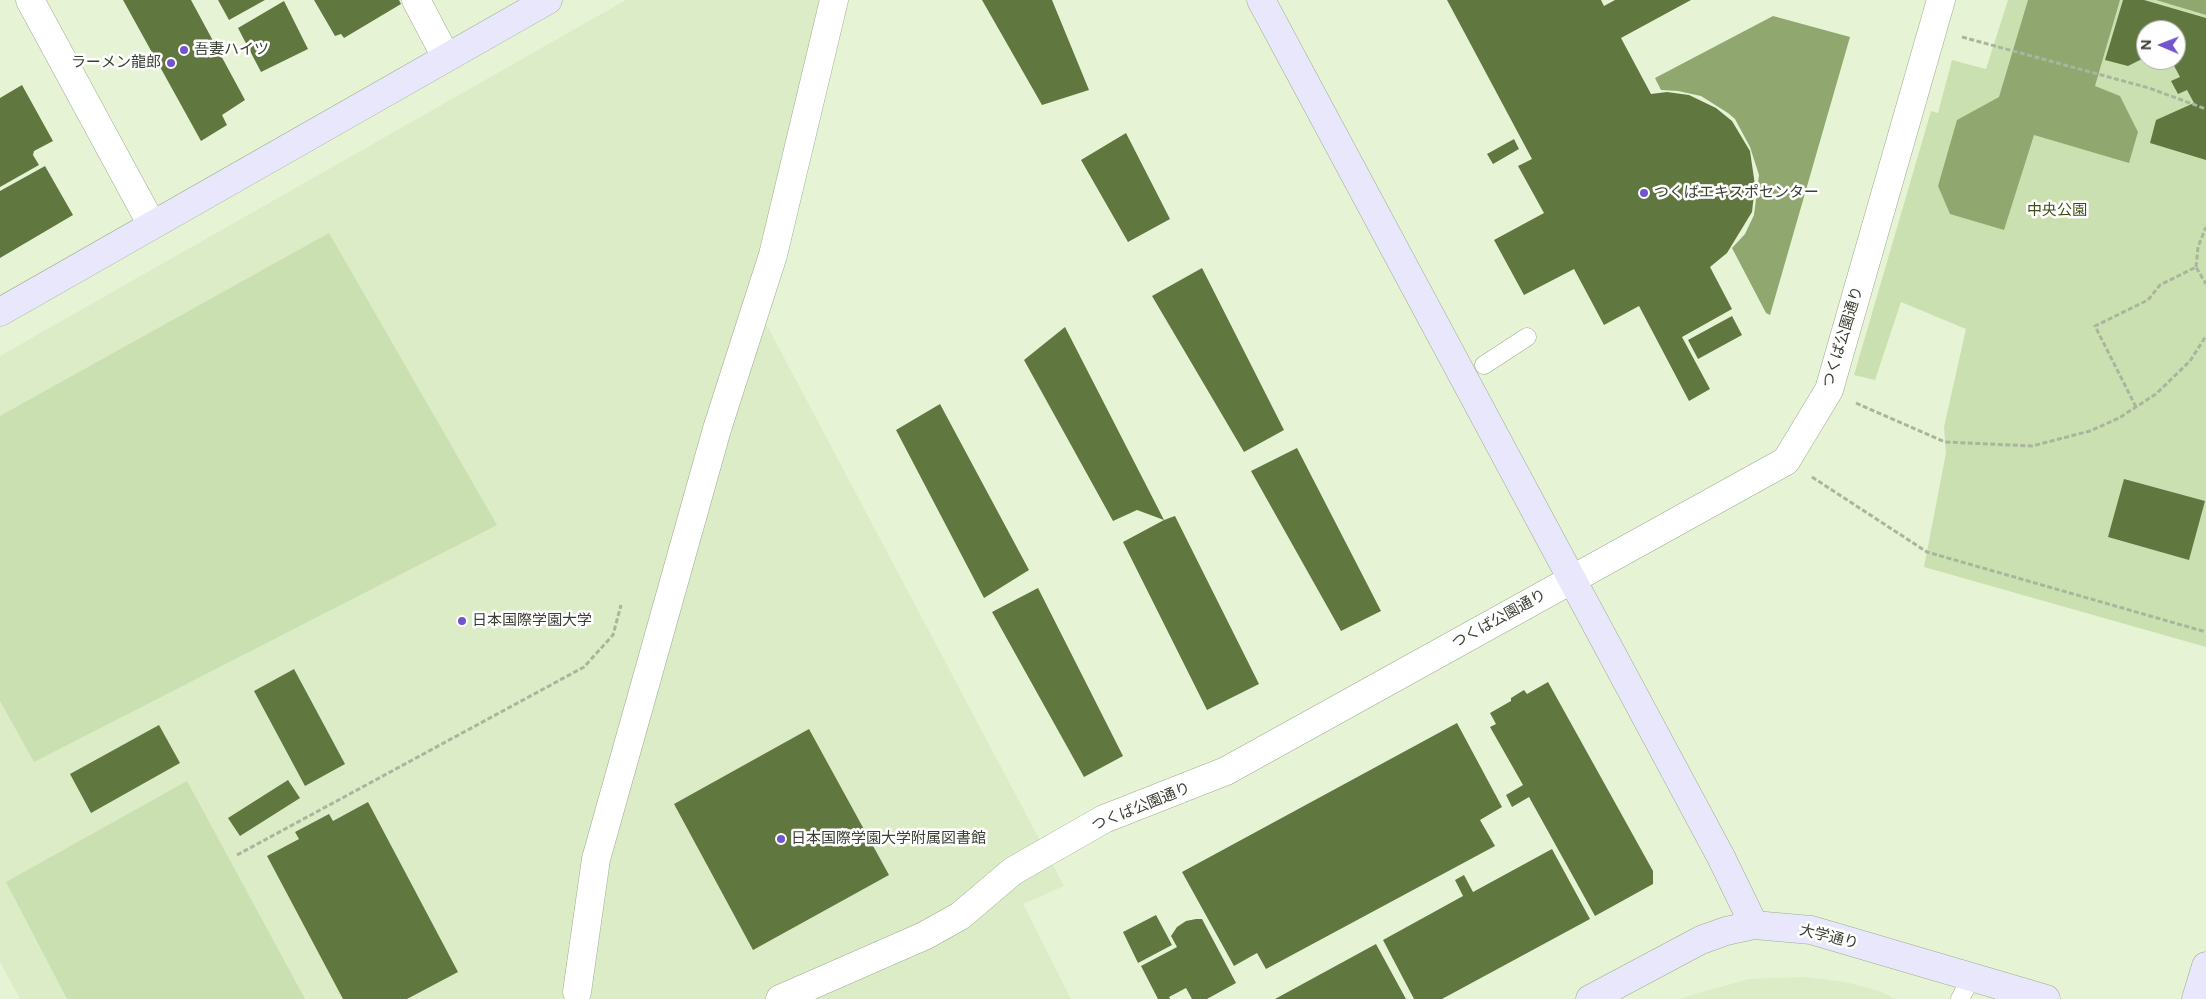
<!DOCTYPE html>
<html>
<head>
<meta charset="utf-8">
<style>
  body { margin:0 }
  #map { position:relative; width:2206px; height:999px; overflow:hidden; background:#e6f4d5; font-family:Figtree,sans-serif }
  canvas { display:block }
  .north { position:absolute; left:2136px; top:20px; width:50px; height:50px; box-sizing:border-box; background:#fff; border:1px solid #b0b2ad; border-radius:50%; rotate:271deg; font-size:14px; font-weight:700; line-height:20px; text-align:center; color:#3a3f33 }
  .north::after { content:''; display:block; margin:auto; width:18px; height:22px; background:#7154ce; clip-path:polygon(50% 0,100% 100%,50% 72%,0 100%) }
</style>
</head>
<body>
<div id="map">
<canvas width="2206" height="999"></canvas>
<div class="north">N</div>
</div>
<script>
const ctx = document.querySelector('canvas').getContext('2d');
ctx.lineJoin = 'round';
function fill(path, color) { ctx.fillStyle = color; ctx.fill(path, 'evenodd'); }
const toPath = rows => new Path2D(rows.map(r => 'M' + r).join(''));
function stroke(path, color, width, dash) { ctx.strokeStyle = color; ctx.lineWidth = width; ctx.lineCap = dash ? 'butt' : 'round'; ctx.setLineDash(dash || []); ctx.stroke(path); }
function label(font, color, halo, rows, align = 'center') {
  ctx.font = font + ' Figtree,"Noto Sans JP",sans-serif'; ctx.lineWidth = 5; ctx.setLineDash([]); ctx.textBaseline = 'middle'; ctx.strokeStyle = halo; ctx.fillStyle = color; for (const [text, x, y, turn = 0] of rows) {
    ctx.save(); ctx.translate(x, y); ctx.rotate((+turn || 0) * Math.PI / 180); ctx.textAlign = isNaN(turn) ? turn : align; if (halo) ctx.strokeText(text, 0, 0); ctx.fillText(text, 0, 0); ctx.restore();
  }
}
fill(toPath([
  [626,0,826,0,762,316,1064,886,1023,904,1071,999,20,999,0,962,0,356],
  [1804,977,1845,982,1876,990,1896,999,1678,999,1749,979]
]), '#dbecc6');
fill(toPath([
  [2008,0,2206,0,2206,647,1924,567,1946,453,1944,427,1966,329,1901,302,1875,380,1854,375,1931,111,1938,113,1952,60,1986,69],
  [2146,30,2176,30,2176,60,2146,60],
  [329,233,497,525,34,762,0,701,0,416],
  [187,781,305,999,67,999,6,882]
]), '#cbe0b0');
fill(toPath([
  [2028,0,2120,0,2095,86,2120,96,2138,132,2129,163,2034,135,2004,230,1950,214,1938,186,1957,120,1999,97],
  [2156,0,2206,0,2206,15],
  [1773,16,1850,37,1770,315,1766,313,1732,248,1745,234,1754,215,1759,175,1750,147,1735,119,1728,113,1701,96,1678,91,1661,90,1655,78]
]), '#90a86f');
fill(toPath([
  [123,0,191,0,245,100,222,115,227,125,201,141],
  [218,0,265,0,229,20],
  [314,0,399,0,401,4,344,38,341,34,335,36],
  [982,0,1052,0,1089,90,1042,105],
  [1447,0,1601,0,1604,6,1615,0,1691,0,1621,38,1651,94,1667,92,1689,95,1716,108,1732,121,1750,151,1755,185,1752,212,1727,253,1710,267,1732,309,1682,337,1710,389,1689,401,1639,306,1604,325,1574,269,1524,295,1494,240,1544,213,1518,166,1532,159],
  [2123,0,2144,0,2206,18,2206,160,2150,143,2156,120,2194,103,2187,90,2178,94,2171,81,2180,77,2171,60,2176,60,2176,30,2146,30,2146,57,2128,66,2105,60],
  [284,1,308,49,261,72,238,28],
  [22,85,53,141,34,151,33,155,39,165,0,187,0,98],
  [1126,133,1170,219,1128,242,1081,160],
  [1514,139,1519,149,1493,164,1487,154],
  [45,166,73,215,0,258,0,191],
  [1202,268,1284,430,1244,452,1152,296],
  [1732,316,1742,335,1698,359,1688,340],
  [1065,327,1164,520,1175,516,1259,684,1207,710,1123,542,1164,520,1137,510,1113,521,1024,360],
  [940,404,1029,570,984,598,896,430],
  [1297,448,1381,611,1341,631,1251,471],
  [2124,479,2205,501,2189,560,2108,537],
  [1038,588,1123,756,1084,777,992,612],
  [294,669,345,764,305,786,254,691],
  [1548,682,1653,871,1653,884,1595,916,1529,797,1512,807,1506,795,1523,785,1490,727,1496,724,1490,713,1511,701,1511,698,1524,690,1527,694],
  [1457,723,1502,807,1480,820,1495,846,1266,969,1257,953,1234,966,1182,872],
  [159,725,180,763,91,813,70,774],
  [809,729,889,875,753,950,674,804],
  [288,780,300,798,240,836,228,818],
  [368,802,458,972,407,999,343,999,267,856,299,839,295,832,329,814,333,821],
  [1552,849,1590,919,1442,999,1414,999,1383,940,1463,896,1455,880,1464,875,1473,892],
  [1156,915,1172,945,1138,963,1123,932],
  [1196,919,1202,919,1236,983,1207,999,1192,999,1186,988,1169,997,1170,999,1158,999,1141,966,1177,947,1171,936,1177,927,1186,921],
  [1376,944,1406,999,1275,999]
]), '#617740');
const lane = toPath([
  [1484,365,1527,337],
  [1960,999,1972,976]
]);
const street = toPath([
  [30,0,152,225],
  [416,0,446,57],
  [577,992,596,859,717,429,773,255,834,0],
  [780,999,924,936,960,916,1013,871,1104,819,1226,771,1786,461,1829,390,1941,0]
]);
const secondary = toPath([
  [1261,0,1721,857,1754,925],
  [0,312,548,0],
  [1590,999,1701,940,1726,931,1754,925,1811,930,2046,999],
  [2196,999,2206,966]
]);
stroke(lane, '#9eab8e', 19);
stroke(street, '#9eab8e', 29);
stroke(secondary, '#9eab8e', 29);
stroke(toPath([
  [1962,37,2149,88,2206,109],
  [2196,267,2198,247,2206,227],
  [1856,403,1945,442,2032,446,2090,431,2119,418,2156,394,2190,361,2206,336],
  [2136,407,2095,326,2148,300,2160,285,2196,267,2206,284],
  [1812,477,1927,552,2206,632],
  [237,855,584,667,613,635,621,605]
]), '#aab59d', 3, [5, 2.5]);
stroke(lane, '#fff', 18);
stroke(street, '#fff', 28);
stroke(secondary, '#e9e7fc', 28);
for (const [x, y, r, color] of [
  [184,50,5,"#7154ce"],
  [171,63,5,"#7154ce"],
  [1644,193,5,"#7154ce"],
  [462,621,5,"#7154ce"],
  [781,839,5,"#7154ce"]
]) { const dot = new Path2D(); dot.arc(x, y, r, 0, 2 * Math.PI); ctx.fillStyle = color; ctx.fill(dot); stroke(dot, '#fff', 2); }
label('15px', '#3a3f33', '#fff', [
  ["吾妻ハイツ",194,50],
  ["ラーメン龍郎",161,63,"right"],
  ["つくばエキスポセンター",1654,193],
  ["日本国際学園大学",472,621],
  ["日本国際学園大学附属図書館",791,839]
], 'left');
label('15px', '#3a4f10', '#fff', [
  ["中央公園",2057,211]
]);
label('15px', '#3a3f33', '#fff', [
  ["つくば公園通り",1843,337,-73],
  ["つくば公園通り",1499,619,-29],
  ["つくば公園通り",1141,807,-22],
  ["大学通り",1829,937,14]
]);
</script>
</body>
</html>
